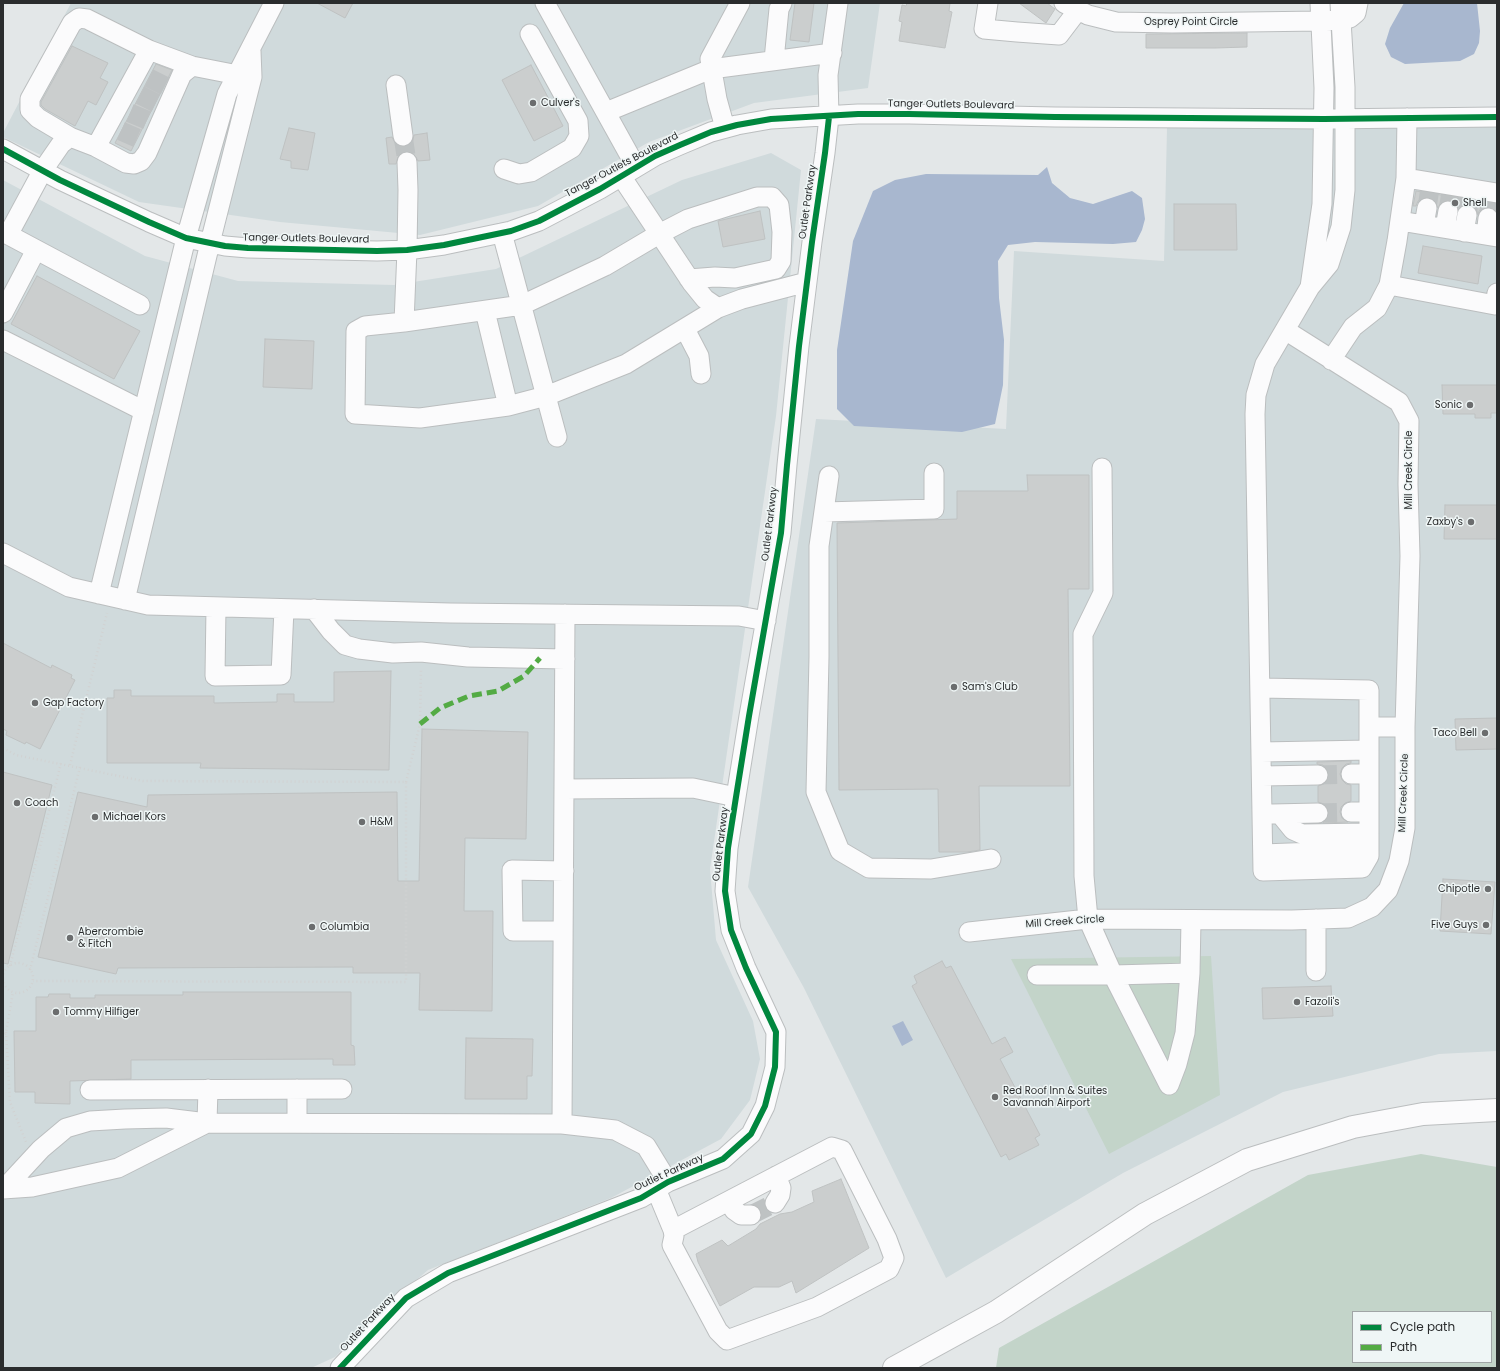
<!DOCTYPE html>
<html>
<head>
<meta charset="utf-8">
<style>
  body { margin:0 }
  #map { position:relative; width:1500px; height:1371px; overflow:hidden; background:#e3e7e8; font-family:Poppins,sans-serif }
  canvas { display:block }
  .frame { position:absolute; inset:0; border:4px solid #2a2c2d; pointer-events:none }
  .legend { position:absolute; left:1352px; top:1311px; width:140px; height:52px; box-sizing:border-box; background:#eff6f6; border:1px solid #a0a5a6; margin:0; padding:5px 7px; list-style:none; font-size:12px; color:#2a2c2d }
  .legend li { display:flex; align-items:center; gap:8px; height:20px }
  .legend b { width:20px; border:1px solid #a0a5a6 }
</style>
</head>
<body>
<div id="map">
<canvas width="1500" height="1371"></canvas>
<div class="frame"></div>
<ul class="legend">
<li><b style="height:5px;background:#00873e"></b>Cycle path</li>
<li><b style="height:5px;background:#53ab44"></b>Path</li>
</ul>
</div>
<script>
const ctx = document.querySelector('canvas').getContext('2d');
ctx.lineJoin = 'round';
function fill(path, color) { ctx.fillStyle = color; ctx.fill(path, 'evenodd'); }
const toPath = rows => new Path2D(rows.map(r => 'M' + r).join(''));
function stroke(path, color, width, dash) { ctx.strokeStyle = color; ctx.lineWidth = width; ctx.lineCap = dash ? 'butt' : 'round'; ctx.setLineDash(dash || []); ctx.stroke(path); }
function label(font, color, halo, rows, align = 'center') {
  ctx.font = font + ' Poppins,sans-serif'; ctx.lineWidth = 3; ctx.setLineDash([]); ctx.textBaseline = 'middle'; ctx.strokeStyle = halo; ctx.fillStyle = color; for (const [text, x, y, turn = 0] of rows) {
    ctx.save(); ctx.translate(x, y); ctx.rotate((+turn || 0) * Math.PI / 180); ctx.textAlign = isNaN(turn) ? turn : align; if (halo) ctx.strokeText(text, 0, 0); ctx.fillText(text, 0, 0); ctx.restore();
  }
}
fill(toPath([
  [71,3,880,3,868,88,754,103,649,142,538,206,420,235,280,222,139,202,3,137,3,133],
  [1497,123,1497,1051,1439,1054,1283,1092,1123,1173,946,1278,804,988,748,887,816,419,1006,429,1014,251,1164,261,1167,128],
  [771,153,801,170,776,416,710,869,716,940,753,1021,760,1059,750,1100,721,1139,611,1198,428,1270,384,1308,335,1357,311,1368,3,1368,3,180,145,256,238,281,394,285,496,269,682,180]
]), '#d0dadc');
fill(toPath([
  [1211,956,1220,1095,1109,1154,1011,959],
  [1421,1154,1497,1167,1497,1368,996,1368,999,1348,1308,1175],
  [1353,1312,1491,1312,1491,1362,1353,1362]
]), '#c3d4c9');
fill(toPath([
  [1404,3,1477,3,1480,31,1479,43,1474,54,1460,61,1405,64,1391,57,1385,44,1390,28],
  [1047,167,1052,183,1070,198,1093,204,1132,191,1142,198,1145,219,1142,230,1136,242,1113,244,1035,242,1008,245,998,261,999,298,1004,340,1003,385,995,424,962,432,854,426,837,409,837,350,853,241,873,191,895,180,926,174,1038,175],
  [903,1021,913,1040,902,1046,892,1026]
]), '#a8b7cf');
const building = toPath([
  [317,3,353,3,345,18,317,3],
  [795,3,814,3,809,42,790,40,795,3],
  [907,3,950,3,949,11,952,12,945,48,899,41,902,22,899,21,902,5,906,6,907,3],
  [1019,3,1047,3,1055,9,1046,23,1019,3],
  [1247,33,1247,47,1215,48,1146,48,1146,34,1247,33],
  [72,46,108,63,100,78,108,82,96,105,88,101,75,126,45,109,41,105,41,102,72,46],
  [156,64,172,70,131,151,115,143,156,64],
  [531,65,563,126,534,141,502,80,531,65],
  [289,128,315,133,308,170,291,168,291,161,280,159,289,128],
  [427,133,430,160,418,161,416,157,412,153,406,151,402,153,398,157,396,164,389,164,386,138,392,137,395,143,399,146,404,147,410,144,413,140,414,135,427,133],
  [1416,191,1497,204,1497,212,1494,209,1489,207,1483,208,1479,211,1478,215,1477,211,1474,206,1469,204,1464,205,1458,208,1455,203,1450,200,1444,201,1440,204,1438,208,1434,200,1429,197,1423,198,1418,201,1416,206,1413,206,1416,191],
  [1174,204,1236,204,1237,250,1174,250,1174,204],
  [760,211,765,239,723,247,718,221,760,211],
  [1423,246,1482,256,1478,284,1418,273,1423,246],
  [37,276,140,331,114,379,11,324,37,276],
  [265,339,314,341,312,389,263,387,265,339],
  [1442,385,1497,385,1497,413,1491,413,1491,418,1475,418,1475,414,1443,414,1442,385],
  [1027,475,1089,475,1089,589,1068,589,1070,786,979,786,980,850,967,852,939,852,938,789,839,790,837,523,957,519,957,491,1028,491,1027,475],
  [1445,505,1497,505,1497,539,1444,539,1445,505],
  [3,643,51,668,52,665,72,675,71,678,75,680,40,749,26,742,25,744,6,735,7,731,3,729,3,643],
  [391,671,389,770,200,768,201,763,107,763,107,698,114,698,114,690,131,690,131,696,214,696,214,703,277,702,277,694,294,694,294,702,334,702,334,672,391,671],
  [1497,718,1497,749,1456,750,1455,719,1497,718],
  [422,729,528,732,526,839,465,838,464,911,493,911,492,1011,419,1010,420,973,353,973,353,967,118,968,116,974,38,957,78,792,147,807,148,795,397,792,398,881,419,881,422,729],
  [1351,761,1351,763,1346,764,1342,768,1340,774,1342,780,1346,784,1351,785,1351,801,1345,803,1341,807,1340,812,1342,818,1348,822,1323,823,1327,819,1329,812,1327,807,1324,804,1318,802,1318,786,1324,784,1328,780,1329,774,1327,769,1323,765,1317,764,1317,762,1351,761],
  [3,772,52,785,8,964,3,963,3,772],
  [1443,879,1495,882,1491,934,1440,931,1443,879],
  [942,961,946,968,951,966,992,1044,1005,1037,1013,1052,1000,1059,1040,1135,1035,1138,1039,1145,1009,1160,1006,1154,1001,1157,912,986,917,983,914,976,942,961],
  [1331,986,1333,1016,1263,1019,1262,988,1331,986],
  [183,992,351,992,351,1045,354,1046,355,1065,333,1065,333,1059,131,1060,131,1079,70,1081,70,1104,35,1103,35,1092,15,1092,14,1031,36,1031,36,997,48,997,49,994,70,994,70,998,95,998,95,995,183,995,183,992],
  [466,1038,533,1039,532,1076,527,1076,527,1099,465,1099,466,1038],
  [841,1179,869,1248,796,1293,792,1281,779,1287,754,1287,720,1306,698,1262,696,1254,722,1240,728,1246,756,1229,760,1224,780,1214,792,1212,814,1202,812,1191,841,1179]
]);
fill(building, '#cbcece');
stroke(building, '#bfc2c2', 1);
stroke(toPath([
  [149,78,165,86],
  [140,95,156,103],
  [130,113,147,120],
  [121,131,137,138],
  [403,136,407,162],
  [1427,208,1430,188],
  [1448,211,1451,192],
  [1467,215,1470,195],
  [1488,218,1491,199],
  [1318,775,1351,774],
  [1318,813,1351,812],
  [751,1215,775,1203]
]), '#bec2c3', 19, [19, 10]);
const minor = toPath([
  [545,3,636,167],
  [988,3,984,29,1017,32,1059,35,1078,10],
  [1064,3,1088,15,1116,22,1172,23,1321,21,1341,20,1350,18,1356,13,1358,3],
  [774,60,779,9,782,3],
  [396,85,403,136],
  [606,112,711,69,832,53],
  [725,128,717,99,710,59,740,3],
  [70,137,38,118,30,110,30,99,72,23,79,18,87,19,149,50],
  [96,147,149,50,192,66],
  [3,149,60,180,149,222,186,238,225,246,248,248,377,251,407,250,444,245,511,231,539,221,600,189,655,156,680,145,711,132,737,125,771,119,858,114,909,114,1055,117,1324,119,1497,117],
  [504,169,519,174,531,172,572,148,579,136,578,121,530,34],
  [621,176,692,283,705,299,718,308,742,299,807,282],
  [1406,178,1497,193],
  [1400,221,1497,237],
  [1424,225,1427,208],
  [1445,228,1448,211],
  [3,232,140,305],
  [1464,232,1467,215],
  [502,233,557,437],
  [8,235,43,170,61,144,70,137,96,147,126,163,134,164,141,161,147,153,182,74,192,66,238,75],
  [1486,235,1488,218],
  [1389,285,1495,305,1497,293],
  [1310,287,1322,204,1324,88,1320,3],
  [485,311,508,406,546,396,626,364,718,308],
  [3,313,36,250],
  [404,322,407,250,408,190,407,162],
  [685,329,699,356,701,374],
  [3,340,144,411],
  [1331,360,1353,327,1377,308,1389,285,1397,241,1406,178,1407,118],
  [508,406,420,418,355,414,356,331,365,326,404,322,522,305,605,266,659,234,688,219,757,197,772,197,779,205,782,232,781,261,776,269,735,278,715,277,689,279],
  [829,476,819,546,819,657,816,792,840,851,869,868,931,869,991,859],
  [824,512,934,509,934,473],
  [3,553,69,587,148,605,450,613,739,616,766,621],
  [99,594,186,238,227,94,274,3],
  [125,600,210,243,252,77,251,51],
  [216,607,215,676,281,675,284,609],
  [314,609,331,631,345,645,359,649,393,653,421,652,468,657,565,659],
  [1260,688,1369,690,1369,856,1362,868,1263,871,1255,414,1256,395,1265,364,1310,287,1329,264,1341,227,1345,190,1345,87,1340,3],
  [1369,727,1405,727],
  [1261,752,1369,750],
  [1351,774,1369,774],
  [1262,776,1318,775],
  [564,789,693,788,736,797],
  [1351,812,1369,812],
  [1272,814,1318,813],
  [1280,814,1293,830,1302,834,1369,833],
  [1263,854,1369,850],
  [1316,919,1316,971],
  [563,931,513,931,512,870,564,871],
  [969,932,1088,919,1292,920,1348,918,1372,907,1388,890,1399,861,1405,828,1405,727,1410,556,1408,484,1409,421,1399,402,1285,330],
  [1190,973,1191,920],
  [1037,975,1113,975,1190,973,1185,1033,1177,1064,1169,1085,1113,975,1088,919,1084,876,1083,634,1103,593,1102,468],
  [297,1089,297,1123],
  [90,1090,342,1089],
  [562,1124,565,614],
  [3,1189,32,1187,118,1168,207,1123,562,1124,615,1130,646,1146,668,1182],
  [4,1189,41,1149,66,1128,90,1121,125,1119,166,1118,207,1123,208,1089],
  [656,1189,673,1230,674,1236,672,1245,718,1331,727,1340,817,1307,889,1269,894,1258,887,1239,842,1150,832,1147,673,1230],
  [729,1201,734,1210,741,1215,751,1215],
  [775,1203,780,1195,781,1188,776,1176],
  [340,1368,406,1298,448,1273,641,1198,668,1182,723,1159,751,1134,765,1106,775,1067,776,1032,746,968,731,930,725,891,728,848,736,797,749,716,781,533,787,465,799,346,812,242,825,153,829,117,828,75,838,3]
]);
const highway = toPath([
  [894,1368,996,1312,1145,1214,1247,1160,1353,1127,1423,1114,1497,1110]
]);
stroke(minor, '#bbbebf', 21);
stroke(highway, '#bbbebf', 24);
stroke(toPath([
  [3,748,16,755,143,781,406,782,406,982,33,981],
  [70,765,107,613],
  [406,782,420,724,421,668],
  '3 978a15 15 0 1 1 30 0a15 15 0 1 1-30 0Z',
  [10,966,61,763],
  [30,970,80,767],
  [6,1032,10,1102,26,1142],
  [3,1038,6,1032,13,992]
]), '#d1d2d2', 2.5, [1, 3]);
stroke(minor, '#fbfbfc', 19);
stroke(highway, '#fbfbfc', 22);
stroke(toPath([
  [420,724,440,708,469,696,498,691,524,676,540,658]
]), '#53ab44', 5, [10, 5]);
stroke(toPath([
  [3,149,60,180,149,222,186,238,225,246,248,248,377,251,407,250,444,245,511,231,539,221,600,189,655,156,680,145,711,132,737,125,771,119,858,114,909,114,1055,117,1324,119,1497,117],
  [340,1368,406,1298,448,1273,641,1198,668,1182,723,1159,751,1134,765,1106,775,1067,776,1032,746,968,731,930,725,891,728,848,736,797,749,716,781,533,787,465,799,346,812,242,825,153,829,117]
]), '#00873e', 6);
for (const [x, y, r, color] of [
  [533,103,4,"#6b6d6e"],
  [1455,203,4,"#6b6d6e"],
  [1470,405,4,"#6b6d6e"],
  [1471,522,4,"#6b6d6e"],
  [954,687,4,"#6b6d6e"],
  [35,703,4,"#6b6d6e"],
  [1485,733,4,"#6b6d6e"],
  [17,803,4,"#6b6d6e"],
  [95,817,4,"#6b6d6e"],
  [362,822,4,"#6b6d6e"],
  [1488,889,4,"#6b6d6e"],
  [1486,925,4,"#6b6d6e"],
  [312,927,4,"#6b6d6e"],
  [70,938,4,"#6b6d6e"],
  [1297,1002,4,"#6b6d6e"],
  [56,1012,4,"#6b6d6e"],
  [995,1097,4,"#6b6d6e"]
]) { const dot = new Path2D(); dot.arc(x, y, r, 0, 2 * Math.PI); ctx.fillStyle = color; ctx.fill(dot); stroke(dot, '#eff6f6', 1.5); }
label('10px', '#2a2c2d', '#eff6f6', [
  ["Osprey Point Circle",1191,22],
  ["Tanger Outlets Boulevard",951,105,1],
  ["Tanger Outlets Boulevard",622,165,-28],
  ["Outlet Parkway",808,202,-82],
  ["Tanger Outlets Boulevard",306,239,1],
  ["Mill Creek Circle",1409,470,-90],
  ["Outlet Parkway",770,524,-83],
  ["Mill Creek Circle",1404,793,-88],
  ["Outlet Parkway",721,844,-83],
  ["Mill Creek Circle",1065,922,-4],
  ["Outlet Parkway",669,1173,-25],
  ["Outlet Parkway",368,1323,-47]
]);
label('10px', '#2a2c2d', '#eff6f6', [
  ["Culver's",541,103],
  ["Shell",1463,203],
  ["Sonic",1462,405,"right"],
  ["Zaxby's",1463,522,"right"],
  ["Sam's Club",962,687],
  ["Gap Factory",43,703],
  ["Taco Bell",1477,733,"right"],
  ["Coach",25,803],
  ["Michael Kors",103,817],
  ["H&M",370,822],
  ["Chipotle",1480,889,"right"],
  ["Five Guys",1478,925,"right"],
  ["Columbia",320,927],
  ["Abercrombie",78,932],
  ["& Fitch",78,944],
  ["Fazoli's",1305,1002],
  ["Tommy Hilfiger",64,1012],
  ["Red Roof Inn & Suites",1003,1091],
  ["Savannah Airport",1003,1103]
], 'left');
</script>
</body>
</html>
